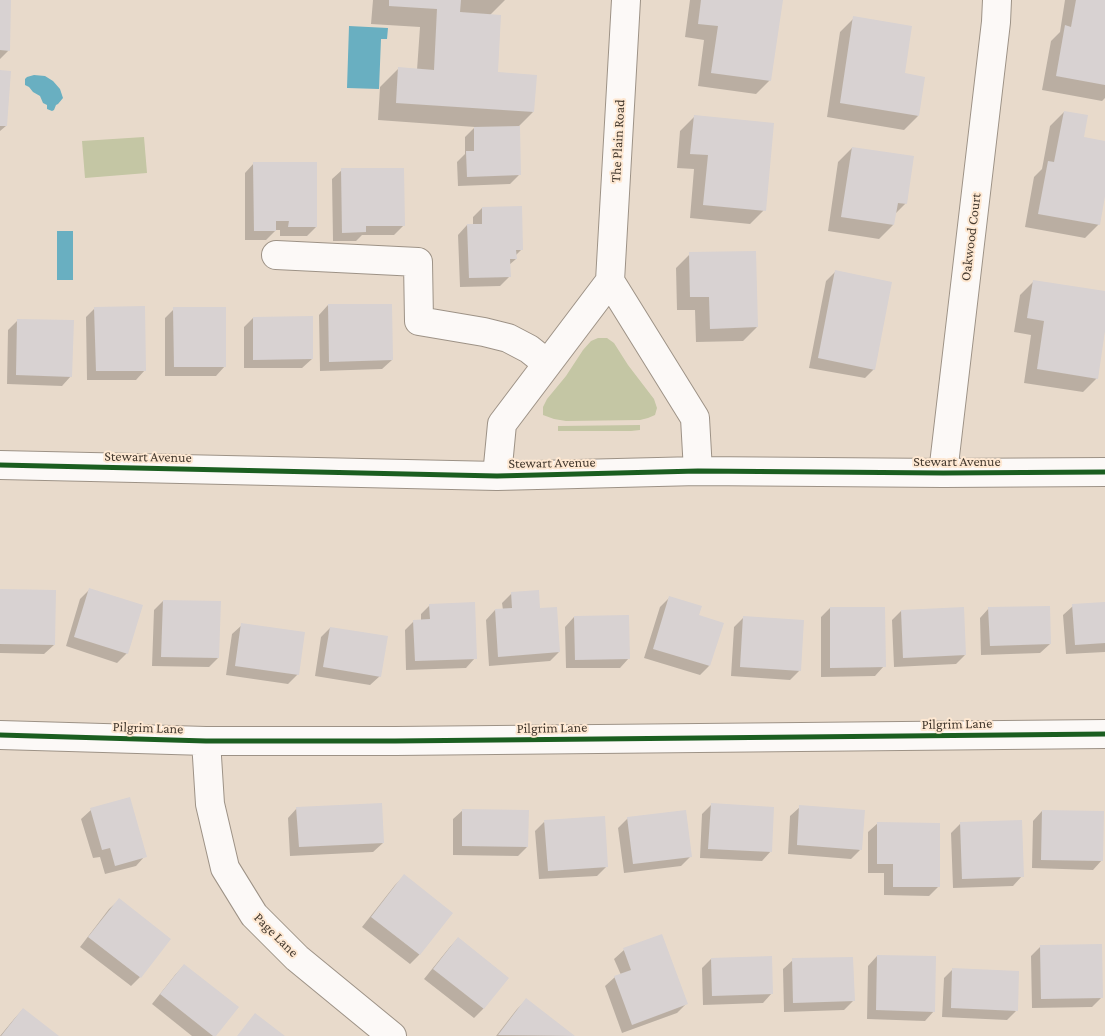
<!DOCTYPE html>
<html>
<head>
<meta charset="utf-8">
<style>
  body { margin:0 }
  canvas { display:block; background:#e8dacb }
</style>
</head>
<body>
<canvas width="1105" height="1036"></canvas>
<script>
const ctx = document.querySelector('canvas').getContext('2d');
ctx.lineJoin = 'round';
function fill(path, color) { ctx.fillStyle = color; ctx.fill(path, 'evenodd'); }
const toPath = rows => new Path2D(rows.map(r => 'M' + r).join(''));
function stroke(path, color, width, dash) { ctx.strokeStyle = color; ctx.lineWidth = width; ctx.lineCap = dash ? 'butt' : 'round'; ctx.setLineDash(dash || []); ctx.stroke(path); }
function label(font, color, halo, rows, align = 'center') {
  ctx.font = font + ' "Crimson Pro",serif'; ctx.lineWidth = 4; ctx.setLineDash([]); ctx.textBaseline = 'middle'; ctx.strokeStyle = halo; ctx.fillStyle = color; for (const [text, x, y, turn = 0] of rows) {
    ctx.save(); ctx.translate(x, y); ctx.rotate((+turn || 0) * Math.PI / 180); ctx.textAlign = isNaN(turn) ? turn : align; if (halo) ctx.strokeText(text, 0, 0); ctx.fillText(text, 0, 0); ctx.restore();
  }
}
fill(toPath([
  [144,137,147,173,85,178,82,141],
  [598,338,607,338,614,343,628,365,654,399,657,408,655,415,648,418,640,420,566,421,554,419,543,415,543,407,547,399,566,376,583,350,591,341],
  [640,425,640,430,631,431,558,431,558,426]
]), '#c4c6a4');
fill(toPath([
  [349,26,388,28,387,39,381,39,379,89,347,88],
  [34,75,45,76,53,81,60,89,63,98,58,104,56,105,54,110,52,111,47,109,47,105,43,103,40,96,33,92,29,87,25,85,25,79,27,77],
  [57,231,73,231,73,280,57,280]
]), '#69afc1');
fill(toPath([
  [0,0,10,0,9,50,0,59],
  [373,0,505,0,490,15,497,74,533,112,519,126,519,175,510,184,458,186,457,162,465,154,465,137,475,127,378,120,380,87,398,69,417,70,420,27,371,24],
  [690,0,781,0,770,80,756,94,698,86,704,40,685,37],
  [1065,0,1105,0,1105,98,1102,101,1042,90,1051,41,1060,32],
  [854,18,904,74,918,116,904,130,827,117,840,32],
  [0,72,6,126,0,131],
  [1064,112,1083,138,1105,142,1105,189,1099,224,1085,238,1025,227,1034,177,1042,169,1050,126],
  [694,117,764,210,750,224,690,218,694,169,677,168,680,131],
  [852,148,906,203,895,214,893,225,879,239,828,231,838,162],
  [254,163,316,227,307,236,280,236,280,230,276,230,266,240,245,240,245,173],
  [342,170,404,225,394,235,362,235,356,241,333,241,332,179],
  [482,208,522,249,515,256,516,259,509,265,510,276,500,286,460,287,458,235,467,225,473,225,473,217],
  [690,254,757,327,743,341,696,342,695,310,677,310,676,268],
  [835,272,874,369,865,378,809,368,826,281],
  [1034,281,1105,292,1105,323,1097,378,1083,392,1024,383,1031,335,1014,332,1020,295],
  [328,305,392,360,382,369,320,371,319,315],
  [95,308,145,370,136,380,87,380,86,317],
  [174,309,225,366,216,376,165,376,165,318],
  [253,318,312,359,302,368,244,368,244,327],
  [17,321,71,376,62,386,7,384,8,330],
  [0,590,54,645,44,654,0,653],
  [89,590,127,653,117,663,66,646,80,599],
  [512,593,539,609,559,652,550,661,489,666,486,620,495,610,503,610,502,603],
  [669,598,697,616,709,666,700,675,644,658,660,607],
  [163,601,218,658,209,667,152,666,154,610],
  [1105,604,1105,652,1066,654,1063,615,1073,606],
  [430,605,475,658,466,668,406,670,405,630,414,621,421,621,421,614],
  [830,608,884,666,875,676,821,677,821,617],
  [989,608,1050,644,1040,653,981,655,980,618],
  [901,611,965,655,956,664,894,667,892,620],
  [574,617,629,658,620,668,566,668,565,627],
  [743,618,800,670,790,680,731,676,734,627],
  [242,625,298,674,288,684,226,675,232,634],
  [330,628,380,676,370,685,315,676,321,637],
  [711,805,771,851,762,861,700,858,702,814],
  [800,807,860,850,851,859,788,854,790,816],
  [297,808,383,843,373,852,290,856,288,818],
  [91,810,145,856,136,866,105,874,100,857,93,858,81,819],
  [463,810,527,847,518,856,453,855,453,819],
  [1042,811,1102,860,1093,870,1032,868,1033,821],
  [628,818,690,857,681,866,624,873,618,828],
  [544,822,607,866,597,876,539,879,535,831],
  [878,823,938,887,929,896,884,895,884,873,868,873,868,832],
  [960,824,1022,876,1013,886,953,888,951,833],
  [404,876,452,913,419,955,410,964,362,927,395,885],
  [119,900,169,939,140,977,131,986,80,947,109,909],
  [458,938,508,978,483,1009,474,1018,424,979,449,948],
  [1041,946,1102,997,1092,1007,1032,1008,1031,956],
  [624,950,686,1004,677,1013,622,1033,605,986,615,977,621,975,614,959],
  [877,956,934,1011,925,1021,867,1019,868,966],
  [711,959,772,993,763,1003,703,1005,702,968],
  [793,960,853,1001,844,1010,784,1012,783,969],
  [184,965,215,1036,192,1036,152,1004,175,975],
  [953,969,1016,1011,1007,1020,942,1017,944,978],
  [526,1000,573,1036,496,1036,517,1009],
  [23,1009,57,1036,0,1036,14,1019]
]), '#0003');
fill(toPath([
  [0,0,11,0,10,51,0,50],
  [389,0,461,0,460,12,501,15,498,72,537,75,534,112,396,103,398,67,434,70,437,9,389,6],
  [701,0,783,0,771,81,711,73,718,26,698,24],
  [1076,0,1105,0,1105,85,1056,76,1065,25,1071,27],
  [853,16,912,26,905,73,925,77,919,116,840,103],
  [0,70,11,71,7,126,0,126],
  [1064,111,1088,115,1084,137,1105,141,1105,196,1100,225,1038,214,1048,161,1054,162],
  [694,115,774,123,766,211,703,205,708,155,690,154],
  [520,126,521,175,467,177,466,151,474,151,474,127],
  [852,147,914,156,907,204,898,203,894,225,841,217],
  [253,162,317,162,317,227,288,227,289,221,276,221,276,231,254,231],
  [341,168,404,168,405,226,366,226,366,232,342,233],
  [522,206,523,250,516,250,517,259,510,259,511,277,469,278,467,224,482,224,482,207],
  [756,251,758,327,710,329,709,297,690,297,689,252],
  [835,270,892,282,875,370,818,358],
  [1033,280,1105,291,1105,331,1098,379,1037,369,1044,321,1027,318],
  [328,304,392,304,393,360,329,362],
  [145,306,146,371,96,371,94,307],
  [173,307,226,307,226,367,174,367],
  [313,316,313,359,253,360,253,317],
  [17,319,74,320,72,377,16,375],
  [89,588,143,605,128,654,74,637],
  [0,589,56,590,55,645,0,644],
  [539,590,540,608,557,607,560,652,498,657,495,609,512,608,511,592],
  [669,596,702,606,699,615,724,623,710,666,653,649],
  [163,600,221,601,219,658,161,657],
  [475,602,477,659,415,661,413,620,430,619,429,604],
  [1105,602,1105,643,1075,645,1072,604],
  [1050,606,1051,644,990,646,988,607],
  [830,607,885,607,886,667,830,668],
  [964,607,966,655,903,658,901,610],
  [629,615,630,659,575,660,574,616],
  [743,616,804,620,801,671,740,667],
  [241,623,305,632,299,675,235,666],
  [330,627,388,636,381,677,323,667],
  [130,797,147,857,115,866,110,848,102,850,90,808],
  [382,803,384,843,299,847,296,807],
  [711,803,774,807,772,852,708,849],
  [799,805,865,810,862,850,797,845],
  [462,809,529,810,528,847,462,846],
  [686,810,692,857,633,864,627,817],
  [1042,810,1104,811,1103,861,1041,860],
  [605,816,608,867,548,871,544,820],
  [1022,820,1024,877,962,879,960,822],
  [877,822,940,823,940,887,893,887,893,864,877,864],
  [404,874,453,913,420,955,371,917],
  [119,898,171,939,141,978,88,937],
  [662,934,688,1004,632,1025,614,976,631,970,623,948],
  [458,937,509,978,484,1009,433,969],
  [1102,944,1103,998,1041,999,1040,945],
  [877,955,936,956,935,1012,876,1010],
  [772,956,773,994,712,996,711,958],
  [853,957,855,1001,793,1003,792,958],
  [184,964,239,1007,216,1036,213,1036,160,994],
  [952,968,1019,971,1018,1011,951,1008],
  [526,998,575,1036,498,1035],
  [23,1008,59,1036,1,1036],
  [255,1013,285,1036,237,1036]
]), '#d8d2d2');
const minor = toPath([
  [276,255,418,262,419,321,484,332,508,338,529,349,539,357,546,365],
  [610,281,695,418,698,471],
  [0,465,497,476,698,471,943,473,1105,472],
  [943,473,996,22,997,0],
  [497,476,502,424,610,281,626,0],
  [0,735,206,741,395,741,1105,734],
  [206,741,210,804,225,868,254,915,297,958,392,1036]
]);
stroke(minor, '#9d9286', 30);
stroke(minor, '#fcf9f7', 28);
stroke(toPath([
  [0,465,497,476,698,471,943,473,1105,472],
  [0,735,206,741,395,741,1105,734]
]), '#1b5e20', 5);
label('14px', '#463b30', '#fee8d2', [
  ["The Plain Road",618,141,-87],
  ["Oakwood Court",971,237,-83],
  ["Stewart Avenue",148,457,1],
  ["Stewart Avenue",957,462],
  ["Stewart Avenue",552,463,-1],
  ["Pilgrim Lane",957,724,-1],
  ["Pilgrim Lane",148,728,2],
  ["Pilgrim Lane",552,728,-1],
  ["Page Lane",276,935,45]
]);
</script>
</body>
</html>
